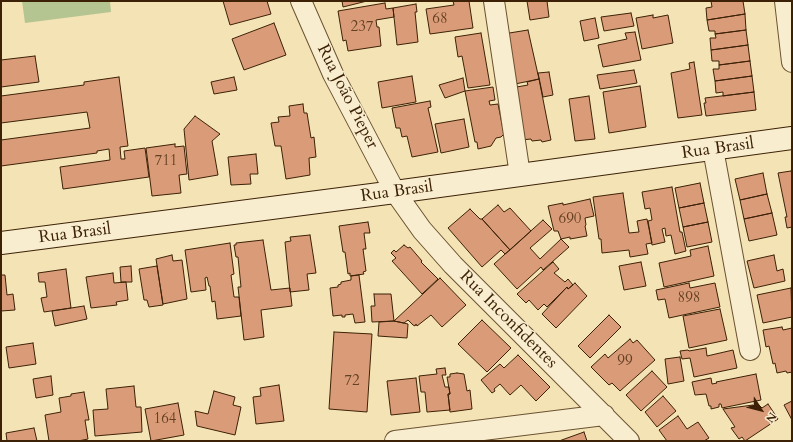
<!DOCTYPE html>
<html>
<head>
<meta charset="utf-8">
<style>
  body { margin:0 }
  #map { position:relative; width:793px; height:442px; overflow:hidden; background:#f4e3b4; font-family:Cardo,serif }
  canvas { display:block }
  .frame { position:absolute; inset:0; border:2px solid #3c2107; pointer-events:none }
  .north { position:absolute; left:741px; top:390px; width:40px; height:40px; -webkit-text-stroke:3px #f8edce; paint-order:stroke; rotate:126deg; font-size:11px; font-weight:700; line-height:16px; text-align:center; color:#3c2107 }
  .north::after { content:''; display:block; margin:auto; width:14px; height:18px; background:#3c2107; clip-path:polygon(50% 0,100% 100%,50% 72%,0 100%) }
</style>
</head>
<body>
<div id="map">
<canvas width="793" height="442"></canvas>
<div class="frame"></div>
<div class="north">N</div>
</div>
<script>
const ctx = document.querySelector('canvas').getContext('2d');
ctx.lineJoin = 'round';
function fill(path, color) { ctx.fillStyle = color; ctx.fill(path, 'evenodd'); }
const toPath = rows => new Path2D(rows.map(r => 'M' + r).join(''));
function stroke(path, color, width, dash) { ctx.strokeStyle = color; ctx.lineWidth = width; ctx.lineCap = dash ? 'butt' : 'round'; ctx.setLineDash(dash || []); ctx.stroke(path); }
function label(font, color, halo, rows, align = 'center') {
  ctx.font = font + ' Cardo,serif'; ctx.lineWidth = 3; ctx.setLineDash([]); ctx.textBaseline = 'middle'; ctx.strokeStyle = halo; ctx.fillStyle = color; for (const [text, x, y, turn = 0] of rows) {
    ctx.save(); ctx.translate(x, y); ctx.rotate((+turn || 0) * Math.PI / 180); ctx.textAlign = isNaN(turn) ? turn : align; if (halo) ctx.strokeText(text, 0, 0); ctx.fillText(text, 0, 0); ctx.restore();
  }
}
fill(toPath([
  [22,1,110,1,111,12,25,23]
]), '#b5c592');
const building = toPath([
  [223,1,267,1,271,14,230,25,223,1],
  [342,1,367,1,343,7,342,1],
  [453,1,469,1,473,28,430,34,426,9,454,5,453,1],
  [527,1,547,1,549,17,530,20,527,1],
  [711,1,743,1,745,14,707,20,706,8,712,7,711,1],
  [385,3,386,9,393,8,394,17,376,20,377,27,379,27,381,46,348,51,346,40,343,41,338,11,385,3],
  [416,4,417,12,415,12,418,42,397,45,393,8,416,4],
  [631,13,634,26,604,31,601,17,631,13],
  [745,14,746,30,715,34,715,31,709,31,707,20,745,14],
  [653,15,653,18,668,15,673,43,642,49,636,18,653,15],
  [595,18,599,38,584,41,580,21,595,18],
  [274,23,286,55,244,70,232,39,274,23],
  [528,30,539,79,515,84,503,34,528,30],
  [746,30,748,45,711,50,710,38,716,38,715,34,746,30],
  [635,32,641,60,603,67,598,45,627,39,625,33,635,32],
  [481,33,490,85,468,88,462,56,458,57,455,37,481,33],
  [748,45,750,61,719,65,719,61,712,61,711,50,748,45],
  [35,56,39,82,1,87,1,60,35,56],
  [750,61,752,76,715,81,713,69,719,69,719,65,750,61],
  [694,62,702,115,678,118,671,73,690,69,689,63,694,62],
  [634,70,637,83,600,89,597,75,634,70],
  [549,72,553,95,543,97,538,73,549,72],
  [412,76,416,102,382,108,378,82,412,76],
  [752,76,754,92,723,96,723,92,716,93,715,81,752,76],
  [119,77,128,146,120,147,121,159,125,159,124,151,145,148,149,177,63,189,60,167,110,160,109,149,97,151,97,153,1,166,1,140,90,128,87,112,1,123,1,96,84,85,84,82,119,77],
  [234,77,237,90,214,94,211,82,234,77],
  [463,78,465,91,493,87,495,100,489,101,490,105,498,104,504,134,501,137,496,138,491,146,478,149,477,142,475,142,465,91,445,98,439,85,463,78],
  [539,79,551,140,542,142,541,140,532,141,531,139,521,140,511,88,528,85,527,82,539,79],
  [640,86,646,127,609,133,603,92,640,86],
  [754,92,756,110,706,116,704,103,706,103,705,98,754,92],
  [589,96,595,139,575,141,569,99,589,96],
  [430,101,431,107,428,108,438,152,412,157,407,136,402,137,400,128,396,128,392,108,430,101],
  [303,104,304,113,307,113,311,138,314,137,316,157,309,158,310,175,286,179,281,146,275,146,271,123,279,122,278,117,290,116,289,106,303,104],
  [195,116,220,134,212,141,218,175,189,180,184,129,195,116],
  [464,119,469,147,441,153,435,124,464,119],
  [175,144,175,147,184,146,187,174,179,175,181,193,152,196,146,148,175,144],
  [256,154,258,174,250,174,251,184,231,185,228,157,256,154],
  [791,171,792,171,792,227,787,228,785,217,787,217,778,173,791,171],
  [763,173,767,194,740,200,735,179,763,173],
  [700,183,704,203,679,208,675,188,700,183],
  [672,187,680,232,682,232,686,251,675,254,671,235,666,236,665,228,662,229,665,242,652,245,648,221,652,220,650,208,645,209,642,192,672,187],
  [623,193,629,233,639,232,637,221,647,219,652,243,646,244,648,254,630,257,629,250,602,253,601,239,599,239,593,197,623,193],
  [767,194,772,213,744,219,740,200,767,194],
  [590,199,594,216,585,218,586,225,585,226,587,236,570,239,570,237,561,239,558,231,554,231,548,206,563,203,563,205,590,199],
  [704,203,708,222,683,227,679,208,704,203],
  [498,205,504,212,510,208,531,231,510,250,482,219,498,205],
  [470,209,480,219,482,219,510,250,505,254,501,250,482,267,448,228,470,209],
  [772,213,777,235,749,241,744,219,772,213],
  [543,220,552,229,530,248,540,259,561,239,569,247,543,270,541,267,517,289,494,264,543,220],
  [368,222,370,233,364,233,366,249,363,249,366,271,363,272,364,274,350,276,350,273,348,274,345,252,343,252,339,226,368,222],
  [708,222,712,242,687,247,683,227,708,222],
  [310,235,316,273,307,274,309,290,290,292,285,242,291,241,290,237,310,235],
  [263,240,271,290,290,288,292,306,261,310,264,337,244,340,238,287,241,287,238,257,236,257,234,245,236,245,236,243,263,240],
  [230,243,234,274,231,275,234,297,239,297,241,316,217,319,215,301,212,302,210,286,209,286,207,277,205,278,206,290,191,292,185,250,230,243],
  [404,245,408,248,410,247,422,261,421,262,438,279,422,294,392,261,396,258,391,253,394,250,396,252,404,245],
  [708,246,714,276,664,287,659,263,691,256,690,250,708,246],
  [172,255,173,261,182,260,187,299,163,304,156,259,172,255],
  [774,255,777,271,783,269,785,281,754,288,747,261,774,255],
  [553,262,559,269,554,273,565,282,568,279,573,285,568,289,567,287,547,307,544,304,538,310,529,300,526,303,517,294,553,262],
  [641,262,646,286,624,290,619,266,641,262],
  [131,266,132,282,121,282,120,267,131,266],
  [157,266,163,305,149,307,147,300,144,300,139,269,157,266],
  [66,269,71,308,44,312,41,298,47,297,45,282,39,282,38,273,66,269],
  [113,273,114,283,126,282,128,300,116,302,117,305,91,308,86,277,113,273],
  [1,275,5,275,7,295,13,294,15,310,1,311,1,275],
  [359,275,365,322,355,323,353,314,345,315,345,317,342,317,342,315,333,316,330,288,338,287,338,285,341,284,341,282,351,280,351,276,359,275],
  [440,278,466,305,442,327,431,315,417,326,416,324,415,326,413,325,408,320,404,323,394,321,440,278],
  [575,283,587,296,556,328,542,314,567,287,568,289,575,283],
  [689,283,690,288,715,283,720,307,669,318,665,299,658,300,656,290,689,283],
  [791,288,792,317,763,323,757,295,791,288],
  [374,294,391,294,394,321,372,322,371,306,375,306,374,294],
  [84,306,87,319,55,326,52,311,84,306],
  [720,309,727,340,689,348,683,316,720,309],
  [609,315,621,327,590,358,578,346,609,315],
  [482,320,511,348,487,372,458,344,482,320],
  [394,321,408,324,407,338,378,336,379,322,394,321],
  [782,327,783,330,792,328,792,372,787,373,786,371,777,373,775,363,773,364,769,346,766,347,763,330,782,327],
  [334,332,372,334,367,412,329,409,334,332],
  [630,339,633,343,637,340,655,360,620,391,612,383,609,385,591,367,605,354,608,358,630,339],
  [33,343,36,364,9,368,6,347,33,343],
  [706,348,707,356,733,350,737,368,694,377,690,358,682,359,680,351,688,350,689,351,706,348],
  [518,355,550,387,536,401,521,385,510,395,500,384,494,389,495,391,492,393,481,380,500,364,504,368,518,355],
  [680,357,684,381,668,384,665,359,680,357],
  [445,368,446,375,442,375,445,387,449,387,450,394,448,394,450,410,427,412,425,392,421,392,419,376,437,374,436,369,445,368],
  [652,371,667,387,641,411,626,395,652,371],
  [457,373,464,374,467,391,470,390,472,409,450,412,448,394,450,394,447,377,450,377,450,374,457,373],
  [756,374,761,400,722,408,721,404,719,404,719,407,711,409,711,406,709,406,706,394,695,395,692,382,711,378,712,384,717,383,716,382,756,374],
  [51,376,53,395,36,398,33,379,51,376],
  [416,378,420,412,391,415,387,381,416,378],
  [279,385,284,421,256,424,253,397,261,396,260,388,279,385],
  [134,386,136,407,141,407,142,432,95,436,93,410,108,409,106,389,134,386],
  [214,391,235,397,233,405,241,407,235,435,197,426,195,411,208,414,214,391],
  [84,392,89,420,85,420,88,439,78,441,49,441,45,415,61,412,59,398,71,396,71,394,84,392],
  [663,396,676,411,657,427,645,412,663,396],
  [792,401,792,420,784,405,792,401],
  [178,403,184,435,151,441,145,409,178,403],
  [768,404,778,419,745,441,742,437,739,439,731,428,735,427,723,409,753,405,755,408,759,405,762,408,768,404],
  [678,416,687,429,698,422,709,438,704,441,667,441,659,430,678,416],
  [34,428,37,441,7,441,6,433,34,428],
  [584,432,587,441,559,441,584,432]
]);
fill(building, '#da9b78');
stroke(building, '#3c2107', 1);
const street = toPath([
  [301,1,333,74,395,192,422,230,453,265,629,441],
  [494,1,520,175],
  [785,1,792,62],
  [713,149,750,350],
  [395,441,604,415]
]);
const secondary = toPath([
  [1,243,395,192,792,138]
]);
stroke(street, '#6a5232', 22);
stroke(secondary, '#3c2107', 24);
stroke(street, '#f8edce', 20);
stroke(secondary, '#f8edce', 22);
label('15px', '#644023', null, [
  ["68",440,20],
  ["237",362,28],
  ["711",166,162],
  ["690",570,220],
  ["898",689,299],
  ["99",625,362],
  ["72",352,382],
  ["164",165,420]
]);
label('17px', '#3c2107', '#f8edce', [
  ["Rua João Pieper",347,97,63],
  ["Rua Brasil",718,149,-8],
  ["Rua Brasil",397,192,-8],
  ["Rua Brasil",75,234,-7],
  ["Rua Inconfidentes",508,320,45]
]);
</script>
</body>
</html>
